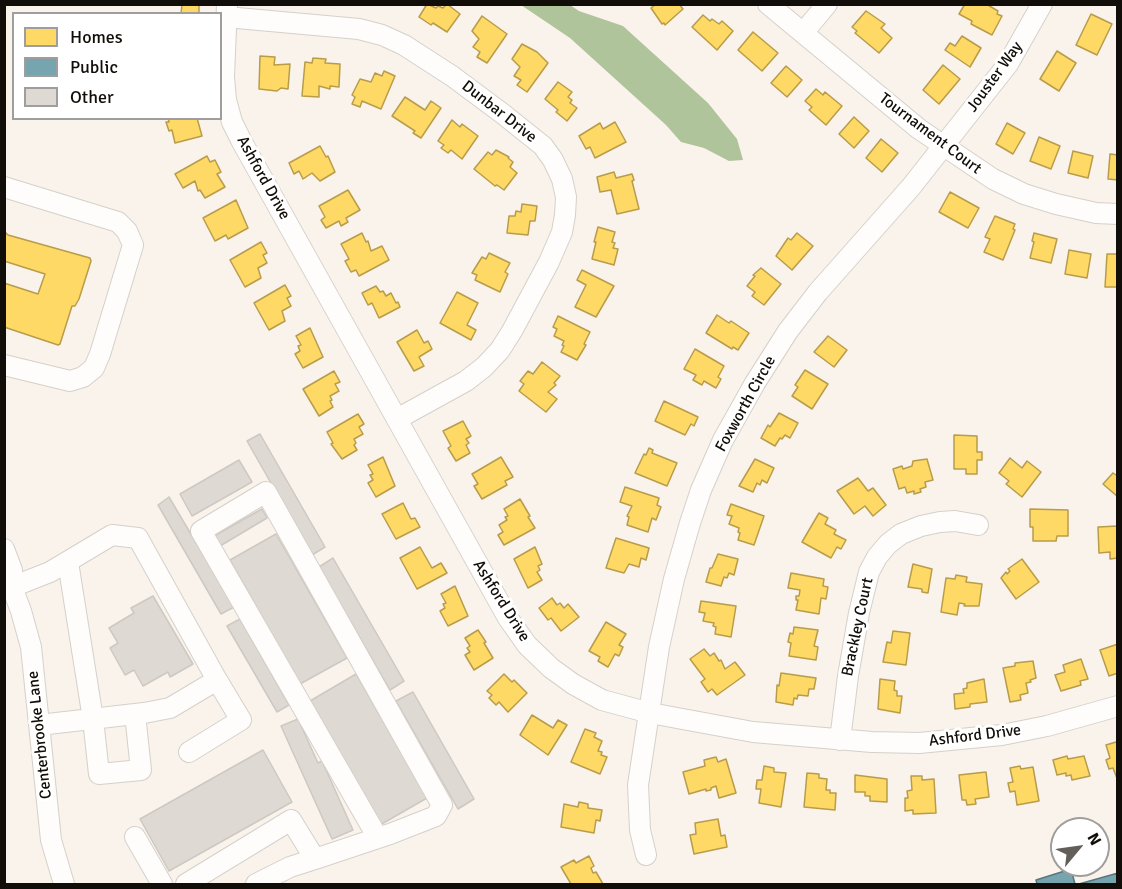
<!DOCTYPE html>
<html>
<head>
<meta charset="utf-8">
<style>
  body { margin:0 }
  #map { position:relative; width:1122px; height:889px; overflow:hidden; background:#f9f3ec; font-family:Signika,sans-serif }
  canvas { display:block }
  .frame { position:absolute; inset:0; border:6px solid #110d08; pointer-events:none }
  .legend { position:absolute; left:12px; top:12px; width:210px; height:108px; box-sizing:border-box; background:#fff; border:2px solid #a09e9c; margin:0; padding:8px 10px; list-style:none; font-size:18px; color:#110d08 }
  .legend li { display:flex; align-items:center; gap:12px; height:30px }
  .legend b { width:30px; border:2px solid #a09e9c }
  .north { position:absolute; left:1050px; top:817px; width:60px; height:60px; box-sizing:border-box; background:#fff; border:2px solid #a09e9c; border-radius:50%; rotate:61deg; font-size:16px; font-weight:700; line-height:24px; text-align:center; color:#110d08 }
  .north::after { content:''; display:block; margin:auto; width:21px; height:27px; background:#625e58; clip-path:polygon(50% 0,100% 100%,50% 72%,0 100%) }
</style>
</head>
<body>
<div id="map">
<canvas width="1122" height="889"></canvas>
<div class="frame"></div>
<ul class="legend">
<li><b style="height:16px;background:#ffd966"></b>Homes</li>
<li><b style="height:16px;background:#76a5af"></b>Public</li>
<li><b style="height:16px;background:#dfd9d4"></b>Other</li>
</ul>
<div class="north">N</div>
</div>
<script>
const ctx = document.querySelector('canvas').getContext('2d');
ctx.lineJoin = 'round';
function fill(path, color) { ctx.fillStyle = color; ctx.fill(path, 'evenodd'); }
const toPath = rows => new Path2D(rows.map(r => 'M' + r).join(''));
function stroke(path, color, width, dash) { ctx.strokeStyle = color; ctx.lineWidth = width; ctx.lineCap = dash ? 'butt' : 'round'; ctx.setLineDash(dash || []); ctx.stroke(path); }
function label(font, color, halo, rows, align = 'center') {
  ctx.font = font + ' Signika,sans-serif'; ctx.lineWidth = 6; ctx.setLineDash([]); ctx.textBaseline = 'middle'; ctx.strokeStyle = halo; ctx.fillStyle = color; for (const [text, x, y, turn = 0] of rows) {
    ctx.save(); ctx.translate(x, y); ctx.rotate((+turn || 0) * Math.PI / 180); ctx.textAlign = isNaN(turn) ? turn : align; if (halo) ctx.strokeText(text, 0, 0); ctx.fillText(text, 0, 0); ctx.restore();
  }
}
fill(toPath([
  [521,5,570,5,579,11,623,26,708,103,737,139,743,160,729,161,704,148,681,142,666,125,570,38]
]), '#b0c49b');
const homes = toPath([
  [182,4,199,5,199,14,181,14,182,4],
  [427,4,436,8,438,6,443,8,447,4,460,14,447,32,433,23,431,25,419,17,427,4],
  [656,4,679,4,683,9,665,25,664,23,662,24,651,8,656,4],
  [965,4,986,4,998,11,997,14,1002,16,992,35,971,24,972,21,959,14,965,4],
  [866,11,885,24,881,28,892,38,879,53,855,33,857,31,852,27,866,11],
  [1091,14,1112,24,1097,55,1076,45,1091,14],
  [703,15,710,21,712,19,719,24,722,21,733,31,717,50,692,27,703,15],
  [482,16,507,34,487,63,477,57,480,52,473,47,479,39,472,31,482,16],
  [753,32,778,53,762,71,738,50,753,32],
  [962,36,981,48,970,67,945,50,950,43,955,46,962,36],
  [522,44,537,52,548,63,527,92,517,85,521,80,514,76,520,67,512,59,522,44],
  [1057,51,1076,63,1059,91,1040,79,1057,51],
  [260,56,275,57,274,65,290,64,288,89,281,88,277,91,259,89,260,56],
  [313,58,326,59,325,63,340,64,339,87,330,86,330,89,319,86,319,97,302,96,305,62,312,63,313,58],
  [943,65,960,79,939,104,923,90,943,65],
  [786,66,802,80,787,97,771,83,786,66],
  [384,71,395,76,381,109,362,101,360,107,352,104,355,97,352,95,360,79,371,82,375,73,382,76,384,71],
  [558,82,572,92,568,97,572,100,570,103,577,108,567,121,556,112,558,110,545,99,558,82],
  [816,89,823,95,825,92,842,106,826,125,809,110,812,107,805,101,816,89],
  [405,97,425,110,431,101,441,108,421,138,413,133,415,131,392,116,405,97],
  [854,117,869,131,854,148,839,134,854,117],
  [168,118,197,118,202,136,175,143,172,130,169,131,166,122,169,122,168,118],
  [452,120,460,127,462,124,478,136,462,159,451,150,448,153,441,148,444,145,438,141,452,120],
  [615,122,626,142,595,158,590,147,586,149,579,136,600,123,603,129,615,122],
  [1007,123,1025,133,1013,154,996,144,1007,123],
  [1039,137,1060,146,1051,169,1030,161,1039,137],
  [881,139,898,153,882,172,866,158,881,139],
  [320,146,326,157,328,156,335,172,320,181,312,173,303,179,299,171,294,174,289,163,320,146],
  [496,150,509,157,508,158,513,162,510,167,517,173,504,190,497,185,495,186,474,169,488,152,492,155,496,150],
  [1073,151,1093,156,1088,178,1068,173,1073,151],
  [1110,154,1118,155,1118,180,1108,179,1110,154],
  [207,156,210,162,215,160,221,172,217,174,225,187,205,198,200,190,198,191,195,181,183,188,175,174,207,156],
  [614,172,616,178,632,174,634,180,632,181,639,209,617,214,611,190,600,192,597,177,614,172],
  [348,190,360,210,346,218,348,222,341,226,339,221,326,228,321,220,325,217,319,206,348,190],
  [950,192,979,208,968,228,939,212,950,192],
  [236,200,248,228,228,239,226,235,215,241,203,218,236,200],
  [522,204,537,206,535,221,530,221,528,235,507,233,509,216,515,216,516,211,521,212,522,204],
  [995,216,1015,224,1013,229,1015,230,1003,260,984,252,990,239,985,237,995,216],
  [598,227,615,232,612,242,615,243,613,248,618,249,614,265,592,259,596,242,594,242,598,227],
  [4,231,8,235,90,258,91,261,79,299,75,306,72,306,60,344,58,345,4,327,4,283,38,294,45,274,4,261,4,231],
  [362,233,366,242,368,241,371,251,382,246,389,260,359,276,356,270,351,272,345,261,349,259,341,244,362,233],
  [797,233,813,246,792,270,776,256,788,238,791,240,797,233],
  [1034,233,1057,239,1051,263,1030,258,1034,242,1032,241,1034,233],
  [261,242,267,253,263,255,267,263,258,268,261,278,245,287,230,260,261,242],
  [1069,250,1091,254,1087,278,1065,274,1069,250],
  [489,253,510,263,505,272,508,274,500,292,475,280,477,275,472,273,482,257,486,259,489,253],
  [1107,254,1118,254,1118,287,1105,287,1107,254],
  [761,268,781,284,764,305,752,296,755,292,747,286,755,276,753,275,761,268],
  [582,270,614,286,596,317,575,307,586,285,577,280,582,270],
  [285,285,291,296,287,298,291,306,282,311,285,321,269,330,254,303,285,285],
  [376,286,380,292,383,291,386,296,391,293,396,303,398,302,400,307,379,318,372,303,368,305,362,293,376,286],
  [457,292,478,303,467,325,476,330,471,340,440,323,457,292],
  [717,315,729,323,731,321,749,333,738,350,733,347,732,349,706,333,717,315],
  [558,316,590,332,584,344,586,345,577,360,561,352,564,346,562,345,564,341,554,336,557,329,553,327,558,316],
  [310,328,323,357,303,368,295,354,300,351,298,346,301,345,296,336,310,328],
  [417,330,424,343,428,341,432,349,419,357,424,366,414,371,397,342,417,330],
  [828,336,847,350,834,367,814,352,828,336],
  [695,349,724,366,718,377,721,379,716,388,704,381,702,385,693,380,696,375,684,369,695,349],
  [542,362,560,376,554,383,556,385,548,392,557,399,546,412,519,391,524,384,520,381,528,371,533,374,542,362],
  [805,370,828,384,812,409,792,396,798,387,795,385,805,370],
  [334,371,340,382,335,384,339,391,330,396,332,400,330,401,333,407,319,416,303,389,334,371],
  [664,401,698,417,694,426,691,424,685,435,655,421,664,401],
  [779,413,798,423,790,438,785,435,782,439,780,438,775,446,761,438,768,425,770,427,779,413],
  [358,414,364,424,359,427,363,434,354,439,356,443,354,445,357,450,342,459,331,444,333,443,327,432,358,414],
  [463,421,471,436,466,439,469,443,466,445,470,453,456,461,448,448,451,446,443,431,463,421],
  [954,435,977,436,977,452,982,452,982,460,977,460,977,474,966,474,966,469,954,469,954,435],
  [649,448,653,450,652,453,677,463,667,486,635,473,644,454,646,455,649,448],
  [383,457,395,486,376,497,368,483,373,480,370,475,373,474,368,465,383,457],
  [501,457,513,477,505,481,507,485,482,499,474,486,478,484,472,474,501,457],
  [1010,458,1022,468,1027,461,1041,472,1022,497,1006,484,1009,481,999,473,1010,458],
  [755,459,774,468,767,483,762,480,760,485,757,483,753,492,739,486,755,459],
  [927,459,933,480,925,482,926,487,920,489,921,492,914,494,914,491,907,493,905,487,899,489,893,469,902,466,903,469,912,466,913,461,927,459],
  [1113,473,1116,475,1118,473,1118,497,1103,484,1113,473],
  [858,478,868,491,873,488,886,505,873,516,865,506,854,514,837,491,858,478],
  [625,487,659,498,657,505,661,507,656,520,652,518,648,532,627,525,629,517,627,516,632,506,620,502,625,487],
  [520,499,530,516,528,517,535,528,504,545,498,535,503,532,499,525,507,520,505,517,508,516,504,509,520,499],
  [403,503,411,519,415,518,420,527,396,539,382,514,403,503],
  [731,504,764,516,754,545,738,540,740,533,738,532,739,528,729,524,732,516,727,515,731,504],
  [1030,509,1068,510,1068,536,1057,536,1056,541,1033,541,1033,527,1030,527,1030,509],
  [819,513,828,518,825,524,836,530,834,534,846,540,841,549,837,547,831,558,802,542,819,513],
  [1118,526,1118,558,1110,559,1110,552,1099,553,1098,527,1118,526],
  [616,538,649,548,646,560,641,558,639,567,629,564,624,573,606,568,616,538],
  [420,547,432,568,441,563,447,573,417,589,400,558,420,547],
  [535,547,542,564,538,566,540,570,537,572,542,580,528,588,514,559,535,547],
  [718,554,738,559,734,575,729,573,727,578,724,577,721,586,706,582,710,568,712,568,718,554],
  [1022,559,1039,582,1016,599,1001,578,1006,572,1007,574,1010,571,1008,569,1022,559],
  [913,564,932,569,928,593,922,592,922,589,908,587,913,564],
  [791,573,824,579,823,586,828,587,826,599,821,598,819,614,796,610,798,600,796,600,796,596,799,596,800,590,788,588,791,573],
  [956,575,967,577,966,582,982,584,979,606,964,606,965,604,959,603,957,615,941,612,946,578,955,579,956,575],
  [455,586,468,616,448,626,440,611,445,608,443,604,446,603,441,594,455,586],
  [552,598,557,605,560,603,564,608,568,604,579,617,561,631,551,618,548,620,539,608,552,598],
  [701,601,736,606,731,637,715,634,716,627,713,626,714,623,703,621,705,613,699,612,701,601],
  [606,622,626,634,619,645,623,647,619,656,615,654,608,667,598,661,600,657,589,651,606,622],
  [794,627,818,630,814,646,818,647,816,660,789,656,791,643,788,642,790,633,793,634,794,627],
  [478,630,486,642,484,643,493,658,474,670,465,655,470,652,467,648,470,646,465,638,478,630],
  [893,631,910,633,906,665,883,662,887,642,891,643,893,631],
  [1118,644,1118,673,1109,676,1100,650,1118,644],
  [704,649,710,656,714,653,719,661,721,660,725,669,735,662,745,675,717,695,712,689,708,692,701,682,705,679,690,659,704,649],
  [1081,659,1088,679,1080,681,1081,685,1061,691,1055,675,1065,672,1063,665,1081,659],
  [1033,661,1036,678,1030,680,1031,682,1026,683,1028,693,1020,695,1021,700,1010,702,1003,668,1015,666,1015,663,1033,661],
  [781,673,816,678,814,689,809,689,808,696,798,695,797,699,794,698,793,705,776,702,777,685,779,686,781,673],
  [504,674,512,682,514,680,527,693,508,712,499,702,496,705,489,698,492,695,487,691,504,674],
  [880,679,895,681,894,690,897,691,897,696,902,696,900,713,878,709,880,679],
  [984,679,987,702,970,704,970,707,955,709,954,694,964,693,963,689,967,688,967,683,984,679],
  [532,715,553,728,558,720,567,725,548,755,520,735,532,715],
  [585,729,596,733,594,737,602,741,598,751,602,752,601,755,607,757,600,774,571,762,585,729],
  [1116,742,1118,745,1118,781,1113,768,1109,769,1106,760,1110,758,1106,745,1116,742],
  [1067,756,1068,759,1084,756,1090,776,1072,780,1071,775,1066,776,1066,773,1057,775,1053,760,1067,756],
  [716,757,718,762,726,759,736,793,719,798,716,786,711,788,711,790,706,791,706,789,689,794,683,772,705,766,704,760,716,757],
  [764,766,774,768,774,772,786,773,781,807,759,803,761,789,756,789,757,780,762,780,764,766],
  [1020,766,1021,769,1033,767,1039,801,1017,805,1015,791,1010,792,1008,783,1013,782,1010,768,1020,766],
  [986,772,989,797,975,799,976,804,967,805,966,800,962,800,959,775,986,772],
  [807,773,819,774,819,778,827,779,826,790,830,790,830,793,836,793,835,810,804,807,807,773],
  [855,775,887,779,887,802,870,801,870,796,865,796,865,792,855,792,855,775],
  [911,776,922,776,922,780,934,779,936,813,913,814,913,810,905,811,905,798,908,798,907,791,912,790,911,776],
  [579,802,588,804,588,808,602,810,600,821,596,820,594,833,561,827,564,804,578,807,579,802],
  [718,819,721,836,725,835,727,847,694,854,690,835,696,834,695,823,718,819],
  [589,856,594,866,591,868,593,873,596,872,603,884,571,884,561,867,574,860,576,863,589,856]
]);
fill(homes, '#ffd966');
stroke(homes, '#b89c4a', 1.5);
const public = toPath([
  [1071,869,1075,884,1037,884,1036,880,1071,869],
  [1118,873,1118,884,1079,884,1118,873]
]);
fill(public, '#76a5af');
stroke(public, '#58777d', 1.5);
const building = toPath([
  [260,434,325,547,312,555,247,441,260,434],
  [239,460,252,482,192,516,180,494,239,460],
  [169,497,234,607,221,614,158,505,169,497],
  [262,509,267,518,220,546,214,536,262,509],
  [276,534,347,658,300,684,230,560,276,534],
  [333,558,404,681,390,690,319,567,333,558],
  [153,596,193,664,170,677,168,672,143,686,134,670,125,675,110,648,118,643,109,628,134,613,131,608,153,596],
  [240,619,289,705,277,712,227,626,240,619],
  [356,674,427,798,380,825,310,701,356,674],
  [413,692,474,799,458,809,396,701,413,692],
  [298,719,318,763,322,761,353,830,332,839,281,726,298,719],
  [263,750,292,802,169,871,140,819,263,750]
]);
fill(building, '#dfd9d4');
stroke(building, '#cec8c3', 1.5);
const minor = toPath([
  [227,4,224,77,226,100,232,122,242,142,508,618,527,645,551,668,573,684,602,700,650,713,753,732,872,742,919,743,1002,735,1047,726,1118,706],
  [768,4,919,129,993,179,1024,194,1056,204,1096,213,1118,214],
  [226,17,359,29,382,35,404,45,452,76,503,114,543,146,553,160,562,179,566,197,565,215,562,232,549,262,512,331,500,350,484,367,466,381,397,419],
  [803,33,827,4],
  [4,187,118,222,127,231,133,245,100,354,94,368,83,377,70,381,4,365],
  [4,549,12,570,12,587,21,611,31,647,51,840,64,884],
  [68,562,93,719,99,774,141,770,135,714],
  [12,587,50,572,112,535,138,538,217,680,170,708,144,713,39,725],
  [840,740,848,676,859,613,869,572,877,557,888,544,901,534,921,526,940,522,955,521,978,525],
  [189,752,241,720,217,680],
  [135,837,162,884],
  [646,855,640,830,638,785,659,647,674,579,690,523,701,490,723,440,755,383,788,331,818,292,911,187,1008,64,1042,4],
  [186,884,291,820,315,859],
  [256,884,290,867,315,859,390,834,436,816,442,805,266,492,201,531,378,838]
]);
stroke(minor, '#d5d0c9', 22);
stroke(minor, '#fefdfc', 20);
label('16px', '#110d08', '#fff', [
  ["Jouster Way",995,77,-54],
  ["Dunbar Drive",499,112,38],
  ["Tournament Court",930,134,37],
  ["Ashford Drive",263,178,61],
  ["Foxworth Circle",746,404,-61],
  ["Ashford Drive",501,601,58],
  ["Brackley Court",858,627,-78],
  ["Centerbrooke Lane",40,735,-96],
  ["Ashford Drive",975,736,-7]
]);
</script>
</body>
</html>
